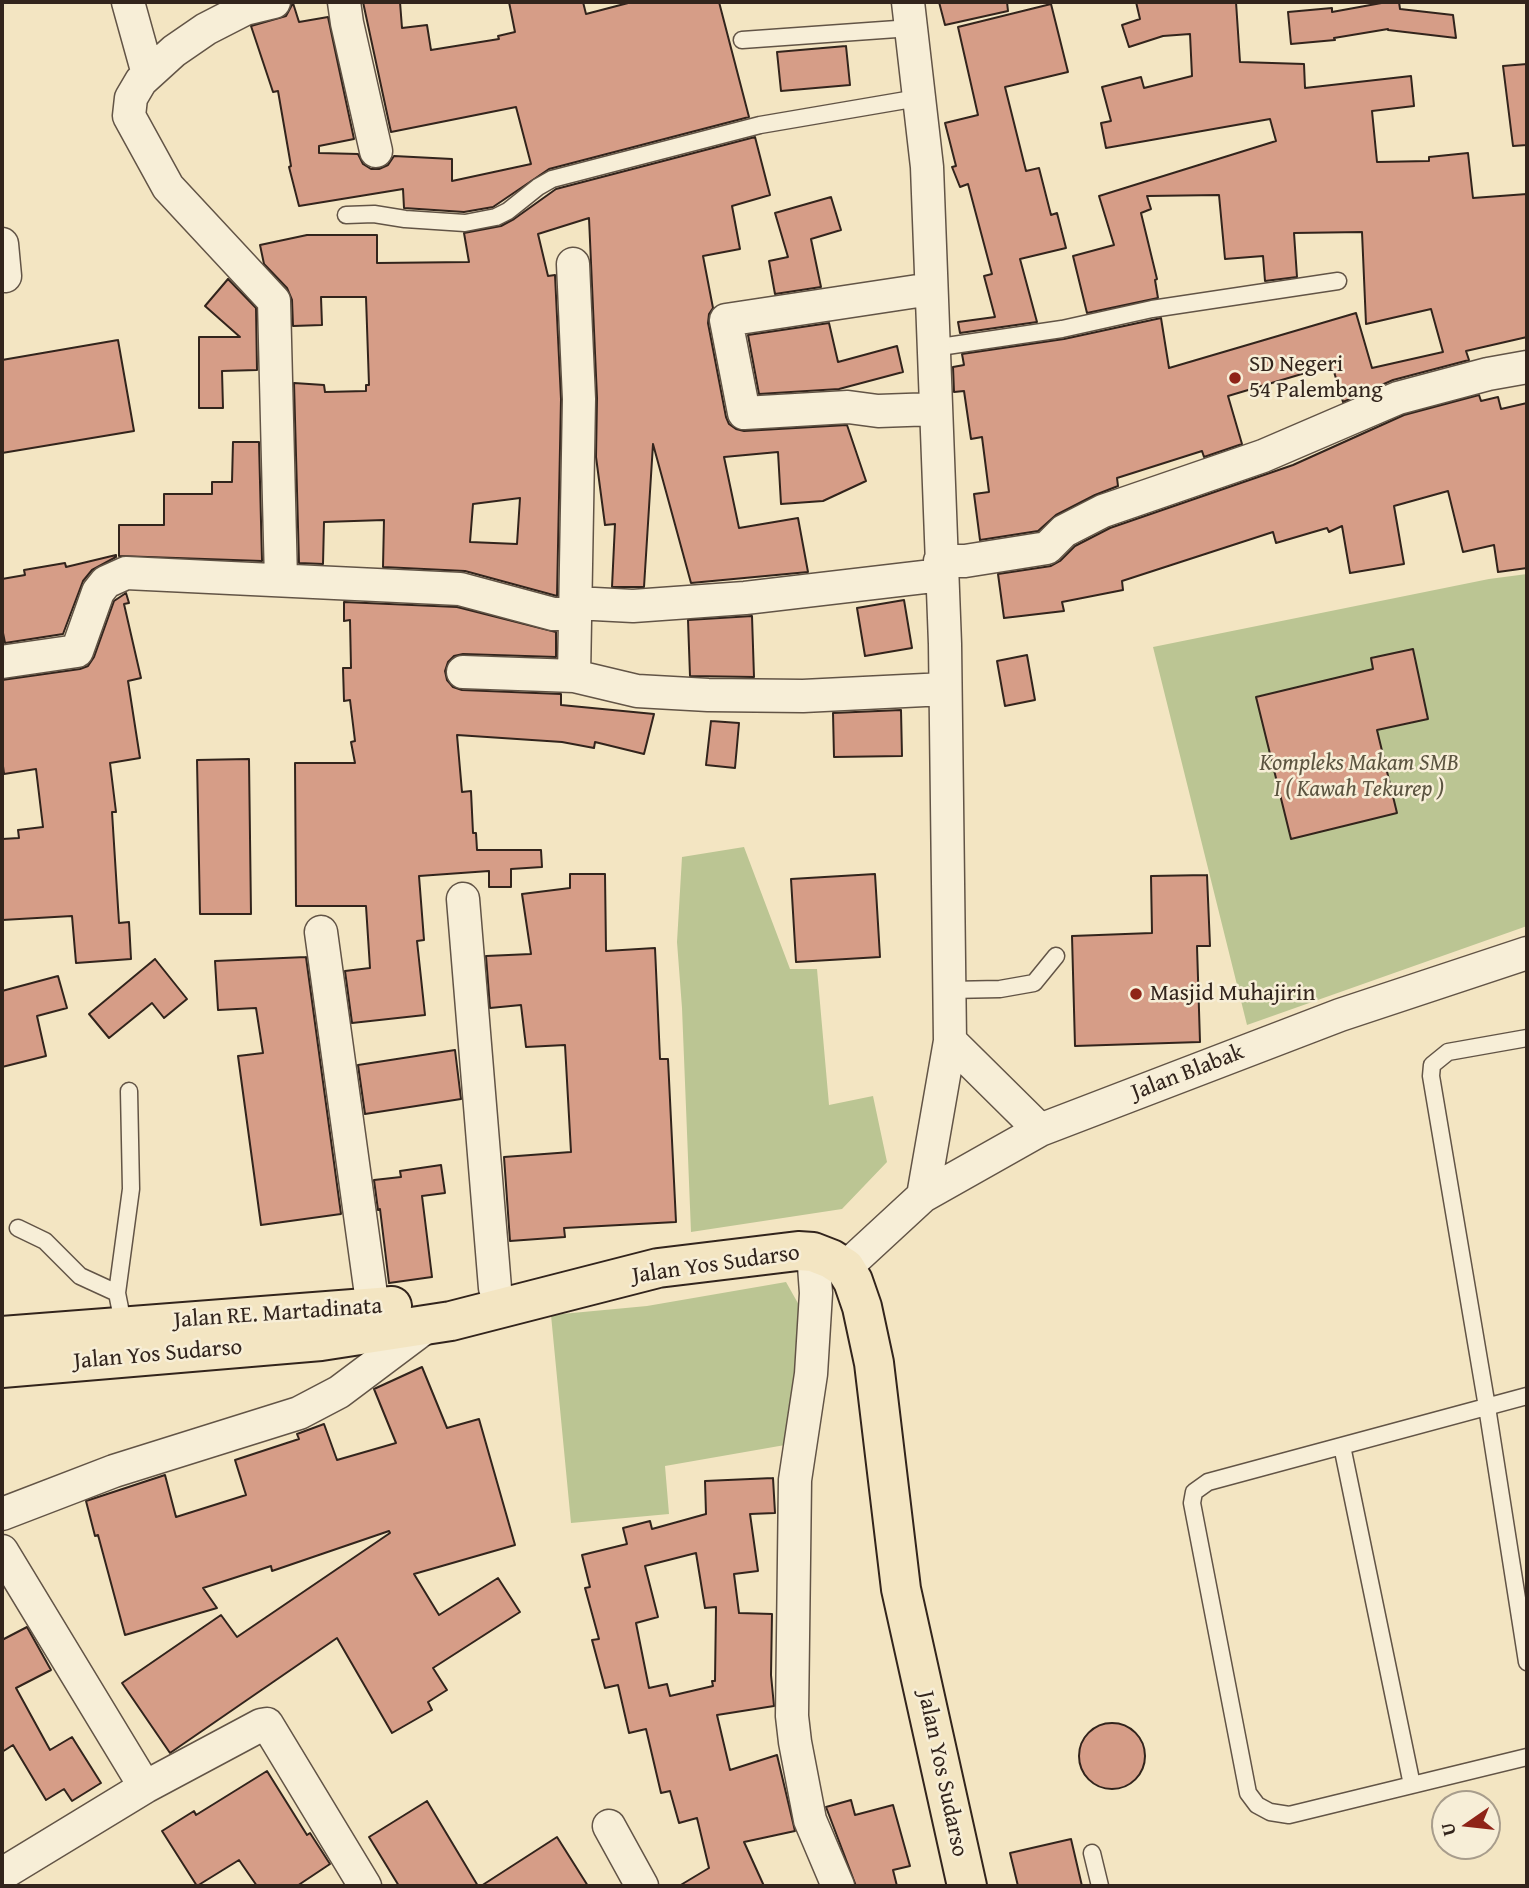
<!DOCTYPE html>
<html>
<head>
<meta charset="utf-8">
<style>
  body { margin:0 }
  #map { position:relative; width:1529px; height:1888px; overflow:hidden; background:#f3e5c2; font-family:"Gentium Book Plus",serif }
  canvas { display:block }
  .frame { position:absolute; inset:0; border:4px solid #32241c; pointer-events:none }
  .north { position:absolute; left:1431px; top:1790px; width:70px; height:70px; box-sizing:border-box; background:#f7eed7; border:2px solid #a89d8c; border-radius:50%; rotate:256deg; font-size:19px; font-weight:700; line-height:28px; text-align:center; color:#32241c }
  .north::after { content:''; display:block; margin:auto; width:24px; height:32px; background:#8f2418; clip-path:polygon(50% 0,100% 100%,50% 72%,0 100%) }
</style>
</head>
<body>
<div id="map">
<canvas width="1529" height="1888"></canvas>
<div class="frame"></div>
<div class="north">U</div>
</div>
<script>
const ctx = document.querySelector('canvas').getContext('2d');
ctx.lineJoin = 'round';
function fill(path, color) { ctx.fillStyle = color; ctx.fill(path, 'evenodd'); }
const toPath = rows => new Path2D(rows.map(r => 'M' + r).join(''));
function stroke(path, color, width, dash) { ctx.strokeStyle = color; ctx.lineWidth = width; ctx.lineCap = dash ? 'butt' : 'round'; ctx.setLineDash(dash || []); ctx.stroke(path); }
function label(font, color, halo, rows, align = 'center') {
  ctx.font = font + ' "Gentium Book Plus",serif'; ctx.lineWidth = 5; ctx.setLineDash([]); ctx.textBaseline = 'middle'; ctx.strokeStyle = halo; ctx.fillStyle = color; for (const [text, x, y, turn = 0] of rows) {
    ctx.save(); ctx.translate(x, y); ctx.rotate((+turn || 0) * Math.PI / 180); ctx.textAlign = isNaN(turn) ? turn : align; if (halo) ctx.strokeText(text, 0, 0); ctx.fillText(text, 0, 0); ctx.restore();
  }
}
fill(toPath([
  [1527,574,1527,926,1247,1025,1153,647,1489,579],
  [744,847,790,969,817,969,829,1105,873,1096,887,1162,842,1209,691,1232,682,1008,677,942,682,857],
  [786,1282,804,1314,785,1445,665,1466,669,1514,571,1523,551,1315,647,1306]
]), '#bbc593');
const building = toPath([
  [363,2,400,2,402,28,427,25,431,50,499,39,498,36,515,32,509,2,583,2,586,14,632,2,719,2,749,117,549,169,493,207,464,212,404,208,403,189,299,206,289,167,291,166,278,91,273,92,251,26,286,16,293,3,299,22,328,17,354,139,319,146,319,153,358,154,363,164,371,169,379,169,388,165,394,156,452,159,452,181,531,164,516,107,391,132,363,2],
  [939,2,1007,2,1008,11,945,25,939,2],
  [1136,2,1236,2,1240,62,1304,64,1305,88,1411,76,1414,106,1372,111,1377,162,1429,161,1429,157,1468,153,1473,198,1527,194,1527,337,1466,351,1469,360,1393,380,1343,402,1332,365,1228,396,1242,444,1204,457,1202,451,1117,478,1118,486,1095,495,1056,515,1038,531,980,540,974,494,989,492,982,437,971,439,964,391,954,392,953,367,964,365,962,354,1064,339,1161,318,1169,368,1356,313,1372,368,1443,352,1431,309,1366,324,1362,232,1294,233,1297,277,1265,281,1263,256,1225,259,1219,195,1147,196,1151,209,1141,213,1157,279,1155,280,1158,298,1087,313,1073,256,1114,245,1099,196,1276,141,1270,119,1106,148,1101,123,1111,121,1102,87,1141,77,1144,88,1192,76,1190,34,1163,36,1129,47,1122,25,1140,19,1136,2],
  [1387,2,1399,2,1400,9,1453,15,1456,38,1388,30,1388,29,1334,38,1335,40,1291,44,1288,12,1332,8,1332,12,1387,2],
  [1051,4,1068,72,1005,87,1026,171,1039,168,1051,215,1057,213,1066,248,1020,259,1037,322,960,333,958,322,995,317,984,276,992,274,968,184,960,187,952,167,956,166,945,123,978,115,958,27,1051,4],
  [846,46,850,85,781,91,777,52,846,46],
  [1527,64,1527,145,1513,146,1503,66,1527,64],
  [755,137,770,195,732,206,740,249,703,256,713,308,709,314,708,323,726,417,729,424,736,429,744,431,847,425,866,481,823,501,781,504,778,452,724,457,739,528,798,518,808,572,691,583,653,444,644,587,612,587,615,524,605,525,596,457,597,398,589,218,538,234,548,276,555,275,561,399,557,596,465,571,383,567,384,520,324,522,323,564,299,563,294,383,324,385,325,392,366,391,366,385,369,385,366,297,321,297,322,325,293,326,292,300,287,288,264,264,260,245,307,235,377,235,377,263,469,262,464,233,501,226,514,219,556,189,755,137],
  [520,498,517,544,470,542,473,504,520,498],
  [831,197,841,230,811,239,821,287,775,294,769,261,788,257,775,213,831,197],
  [228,279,256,308,257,370,222,371,223,408,199,408,199,337,240,337,205,306,228,279],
  [829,323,838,362,897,346,903,372,839,389,759,394,748,335,829,323],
  [118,340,134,431,2,453,2,360,118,340],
  [1479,395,1481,401,1498,397,1501,409,1527,403,1527,568,1498,572,1494,545,1463,552,1448,491,1394,506,1404,564,1350,573,1342,526,1329,532,1327,528,1276,543,1273,532,1122,581,1123,590,1062,602,1064,611,1004,618,998,574,1051,566,1060,561,1075,546,1110,528,1293,465,1404,415,1479,395],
  [233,442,259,442,262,561,119,556,119,525,164,525,164,494,212,494,212,482,232,482,233,442],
  [116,555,116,557,92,570,83,581,63,634,5,643,2,628,2,579,25,575,24,570,65,563,66,567,116,555],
  [126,593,129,603,124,604,141,678,128,681,140,758,110,763,116,812,112,812,119,923,129,922,131,959,76,963,72,916,2,920,2,839,19,838,18,830,43,827,36,769,4,774,2,758,2,680,80,669,88,666,94,657,114,601,126,593],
  [904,600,912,648,865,656,857,608,904,600],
  [344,602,457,607,556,632,556,657,463,654,454,656,448,662,445,671,447,680,453,687,462,690,561,694,561,705,654,714,644,754,595,742,594,748,562,742,457,735,462,792,471,791,473,833,476,833,477,850,541,850,542,867,511,869,511,887,489,887,489,871,419,876,424,940,417,941,425,1015,352,1023,345,971,370,968,366,906,296,906,295,763,355,763,351,742,355,741,350,700,344,701,343,668,351,668,350,620,344,621,344,602],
  [752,616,754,677,690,676,688,620,752,616],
  [1413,649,1428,719,1377,730,1397,813,1291,839,1256,697,1373,669,1371,658,1413,649],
  [1027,655,1035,700,1005,706,997,661,1027,655],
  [901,710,902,756,834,757,833,713,901,710],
  [711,721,739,723,735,768,706,765,711,721],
  [249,759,251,914,200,914,197,760,249,759],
  [570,874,605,874,606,951,655,948,660,1059,668,1059,676,1222,564,1228,565,1237,510,1241,504,1157,571,1152,565,1045,526,1047,521,1005,490,1008,486,956,531,954,522,894,570,888,570,874],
  [875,874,880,957,796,962,791,879,875,874],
  [1207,875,1210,946,1197,946,1200,1042,1075,1046,1072,936,1152,933,1151,876,1207,875],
  [306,957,341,1214,261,1225,238,1056,263,1053,256,1008,218,1010,215,961,306,957],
  [155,959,187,999,164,1018,152,1003,109,1038,89,1014,155,959],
  [58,976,67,1008,37,1016,46,1056,2,1067,2,991,58,976],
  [455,1050,461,1099,365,1114,358,1065,455,1050],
  [441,1165,445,1193,422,1196,432,1277,389,1283,380,1209,378,1210,374,1180,401,1177,400,1171,441,1165],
  [422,1367,447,1428,479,1419,515,1545,414,1574,439,1615,498,1578,520,1612,433,1668,447,1690,428,1702,432,1710,392,1733,337,1638,170,1753,122,1683,221,1615,237,1637,390,1533,389,1531,272,1571,271,1566,203,1588,217,1608,125,1635,98,1535,95,1536,86,1501,165,1475,176,1517,246,1495,235,1460,299,1439,297,1434,324,1424,337,1460,396,1443,374,1389,422,1367],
  [773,1478,775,1513,750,1514,758,1571,734,1574,739,1613,772,1614,771,1675,774,1706,717,1715,730,1770,777,1755,795,1831,744,1842,764,1886,679,1886,709,1868,697,1818,679,1823,670,1791,661,1793,646,1729,629,1733,618,1685,605,1688,592,1640,599,1639,585,1588,590,1587,582,1555,627,1544,623,1528,650,1521,652,1529,706,1514,705,1481,773,1478],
  [696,1553,705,1608,716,1607,715,1681,712,1681,713,1686,670,1696,667,1684,649,1688,636,1623,658,1617,645,1566,696,1553],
  [27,1627,51,1670,16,1688,50,1750,72,1737,101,1783,72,1801,64,1789,46,1800,13,1745,2,1752,2,1640,27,1627],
  '1079 1756a33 33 0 1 1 66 0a33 33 0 1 1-66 0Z',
  [267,1771,307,1835,310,1833,330,1864,297,1886,257,1886,239,1860,197,1886,162,1831,194,1811,196,1815,267,1771],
  [851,1800,855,1815,893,1805,910,1866,893,1870,897,1886,856,1886,826,1807,851,1800],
  [427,1801,478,1886,399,1886,369,1837,427,1801],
  [557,1837,588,1886,481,1886,557,1837],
  [1071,1839,1082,1886,1018,1886,1010,1853,1071,1839]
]);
fill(building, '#d69d87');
stroke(building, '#32241c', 2);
const lane = toPath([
  [742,40,911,28],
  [346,215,374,214,405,219,465,223,496,217,508,211,538,187,552,179,760,125,918,98],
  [933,348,1062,329,1152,309,1338,281],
  [949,990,1000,989,1034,983,1056,956],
  [1527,1038,1448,1052,1432,1065,1431,1076,1487,1407,1527,1662],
  [18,1228,45,1241,80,1276,117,1293],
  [124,1328,117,1293,131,1189,129,1091],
  [1527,1396,1208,1482,1194,1492,1192,1503,1248,1793,1257,1805,1270,1812,1289,1815,1527,1757],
  [1342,1446,1412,1785],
  [1092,1853,1100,1886]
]);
const street = toPath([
  [128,2,148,74],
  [274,2,245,9,206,29,174,51,141,81,131,98,129,116,168,187,274,301,281,580],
  [344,2,347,23,376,151],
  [908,2,927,167,945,644,950,1041,923,1196],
  [2,244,5,276],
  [573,264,579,399,574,676],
  [931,289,726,320,744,413,848,407,878,411,935,409],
  [940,561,965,561,1047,548,1064,531,1103,511,1263,456,1398,398,1488,374,1527,367],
  [575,603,633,606,745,598,941,575],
  [2,662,77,651,98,592,106,582,126,573,460,589,553,614,575,614],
  [463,672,574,676,637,691,708,695,803,696,945,689],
  [463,899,495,1288],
  [321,932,373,1309],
  [950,1041,1040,1130],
  [813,1252,816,1293,811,1374,795,1480,792,1716,795,1742,810,1820,838,1886],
  [845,1268,923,1196,1040,1130,1340,1015,1527,953],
  [2,1514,114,1471,299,1413,339,1392,427,1326],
  [2,1551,145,1787],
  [609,1826,642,1886],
  [2,1874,145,1787,261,1725,267,1724,365,1886]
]);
const highway = toPath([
  [2,1336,392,1306],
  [2,1368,321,1341,451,1321,658,1268,798,1251,813,1252,831,1259,845,1268,853,1281,862,1307,874,1363,901,1589,967,1886]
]);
stroke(lane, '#625446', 19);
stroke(street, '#625446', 35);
stroke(highway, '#32241c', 42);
stroke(lane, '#f7eed7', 16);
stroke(street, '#f7eed7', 32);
stroke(highway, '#f3e5c2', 38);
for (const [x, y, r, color] of [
  [1235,378,7,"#8f2418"],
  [1136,994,7,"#8f2418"]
]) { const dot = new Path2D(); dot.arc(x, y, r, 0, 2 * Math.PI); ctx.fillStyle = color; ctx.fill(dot); stroke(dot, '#f7eed7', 2.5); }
label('23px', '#32241c', '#f7eed7', [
  ["SD Negeri",1249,365],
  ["54 Palembang",1249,391],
  ["Masjid Muhajirin",1150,994]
], 'left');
label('italic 23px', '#5b5440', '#f7eed7', [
  ["Kompleks Makam SMB",1359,764],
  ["I ( Kawah Tekurep )",1359,790]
]);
label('23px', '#32241c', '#f7eed7', [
  ["Jalan Blabak",1188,1073,-21],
  ["Jalan Yos Sudarso",716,1265,-8],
  ["Jalan RE. Martadinata",278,1314,-4],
  ["Jalan Yos Sudarso",158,1355,-5],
  ["Jalan Yos Sudarso",942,1774,78]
]);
</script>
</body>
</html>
